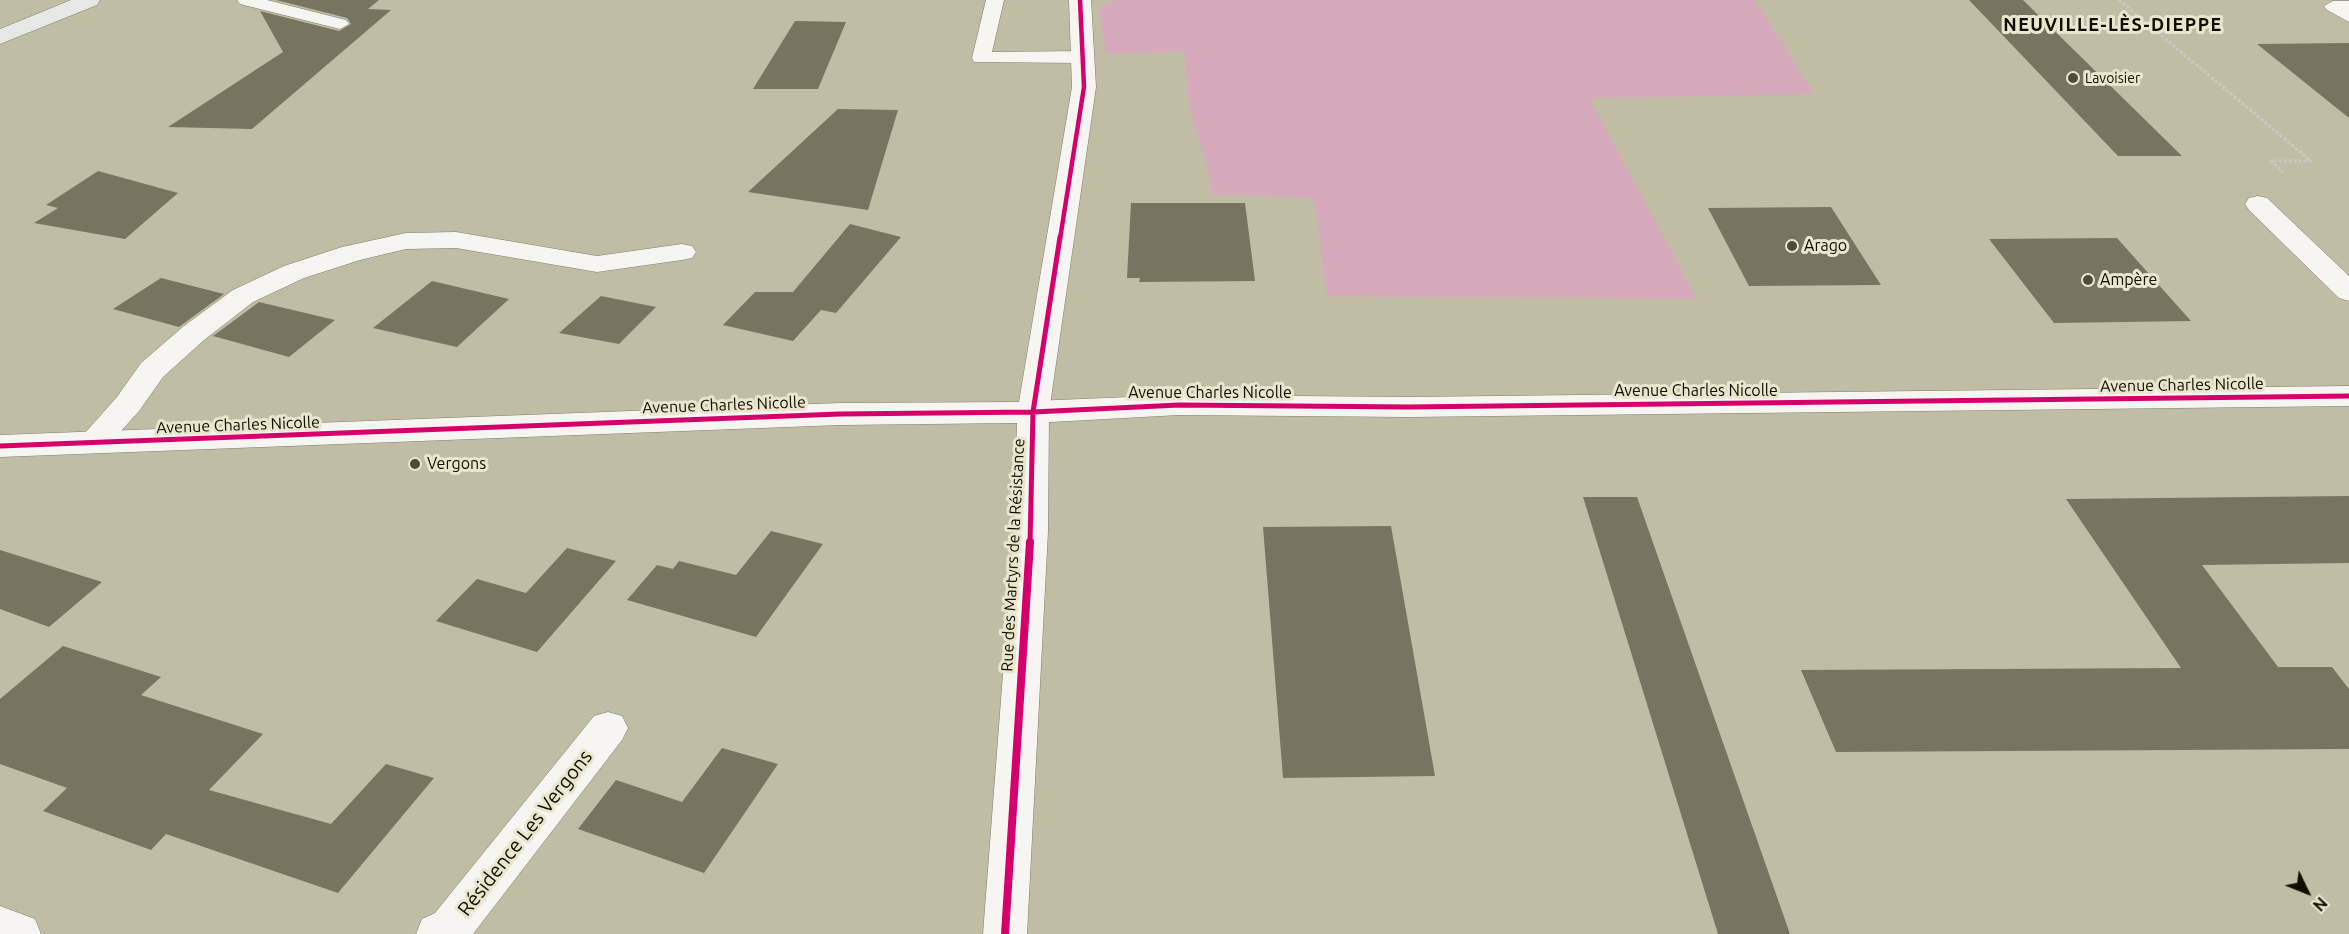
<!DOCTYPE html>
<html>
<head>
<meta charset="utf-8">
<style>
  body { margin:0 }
  #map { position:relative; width:2349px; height:934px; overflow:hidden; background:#c1bda4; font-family:Ubuntu,sans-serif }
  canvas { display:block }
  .north { position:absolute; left:2277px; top:862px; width:60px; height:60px; -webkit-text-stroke:4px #eae6ce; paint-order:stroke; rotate:133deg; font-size:16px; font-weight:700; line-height:24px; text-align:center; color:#100d00 }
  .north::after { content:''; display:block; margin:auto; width:21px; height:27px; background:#100d00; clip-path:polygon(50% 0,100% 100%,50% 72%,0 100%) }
</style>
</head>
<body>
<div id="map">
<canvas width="2349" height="934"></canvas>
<div class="north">N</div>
</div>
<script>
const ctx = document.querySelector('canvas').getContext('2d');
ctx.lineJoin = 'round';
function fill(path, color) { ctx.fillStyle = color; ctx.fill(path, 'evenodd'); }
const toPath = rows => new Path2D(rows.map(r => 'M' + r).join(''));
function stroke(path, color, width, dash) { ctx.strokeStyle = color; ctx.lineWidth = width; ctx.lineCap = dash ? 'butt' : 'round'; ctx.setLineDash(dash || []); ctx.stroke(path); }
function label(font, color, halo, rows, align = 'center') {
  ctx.font = font + ' Ubuntu,sans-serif'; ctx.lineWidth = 6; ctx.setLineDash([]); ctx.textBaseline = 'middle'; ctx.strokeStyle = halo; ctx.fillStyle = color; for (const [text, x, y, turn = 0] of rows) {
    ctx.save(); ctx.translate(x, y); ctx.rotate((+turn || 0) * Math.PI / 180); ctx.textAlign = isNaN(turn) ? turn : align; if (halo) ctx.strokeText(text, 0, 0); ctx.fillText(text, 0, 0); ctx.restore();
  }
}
fill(toPath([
  [1115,0,1755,0,1814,94,1589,98,1697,299,1327,296,1314,198,1214,195,1189,103,1185,52,1106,54,1099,5,1111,4]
]), '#d7a9bc');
fill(toPath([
  [276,0,379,0,368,9,391,10,252,129,168,127,283,52,260,11,339,31,351,24,347,18],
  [1969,0,2023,0,2182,156,2118,156],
  [795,21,846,22,818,89,753,89],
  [2349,43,2349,118,2257,44],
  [838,109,898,110,868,210,748,192],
  [98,171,178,193,125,239,34,223,58,208,46,205],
  [1131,203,1245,203,1255,281,1139,282,1140,278,1127,278],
  [1831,207,1881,285,1749,286,1708,208],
  [850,224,901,237,836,313,821,310,793,341,723,325,755,292,793,292],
  [2117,238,2191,321,2054,323,1989,239],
  [161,278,224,294,179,327,113,309],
  [432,281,509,299,457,347,373,328],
  [601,296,656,307,619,344,559,333],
  [259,302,335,320,289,357,213,336],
  [2349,496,2349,563,2202,565,2278,667,2332,667,2349,689,2349,749,1836,752,1801,670,2181,668,2066,499],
  [1583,497,1637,497,1790,934,1718,934],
  [1391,526,1435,776,1283,778,1263,527],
  [771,531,823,544,756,637,627,600,657,565,673,569,679,561,736,575],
  [567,548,616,561,537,652,436,621,477,579,526,593],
  [0,550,102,582,49,627,0,609],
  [63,646,161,677,141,695,263,734,209,790,331,824,386,764,434,778,338,893,166,834,151,850,43,811,67,788,0,764,0,699],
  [722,748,778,764,704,873,578,829,616,780,682,802]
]), '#777460');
const service = toPath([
  [237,0,267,0,346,20,349,24,340,29,240,4,237,0],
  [986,0,1004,0,992,52,1083,51,1092,57,1083,63,974,62,972,58,986,0],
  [2333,1,2349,1,2349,22,2327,10,2324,6,2333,1]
]);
const minor = toPath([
  [2258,196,2267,198,2349,276,2349,301,2339,298,2249,210,2245,204,2249,198,2258,196],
  [456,232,597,256,682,244,692,246,696,252,692,258,682,260,597,272,456,248,406,249,360,260,304,278,253,302,204,340,163,377,139,411,104,450,93,453,82,450,77,442,117,397,141,363,184,326,233,290,284,266,342,247,406,233,456,232],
  [2349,386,2349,406,1409,417,1179,415,1033,423,1022,419,1017,412,1022,405,1033,401,1179,395,1409,397,2349,386],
  [608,712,622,716,628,728,622,740,473,934,416,934,422,919,435,913,594,716,608,712],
  [0,906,35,919,41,934,0,934,0,906]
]);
const tertiary = toPath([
  [1069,0,1091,0,1096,87,1049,412,1048,531,1027,934,983,934,1014,531,1017,423,840,425,0,457,0,435,840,403,1019,402,1072,87,1069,0]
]);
const secondary = toPath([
  [71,0,100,0,97,5,0,44,0,29,71,0]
]);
stroke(service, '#807d69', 1);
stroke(minor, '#807d69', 1);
stroke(tertiary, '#807d69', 1);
stroke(secondary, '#807d69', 1);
stroke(toPath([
  [2119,0,2311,161,2271,161,2283,172]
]), '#cac9c1', 3, [3, 2]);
fill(service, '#f6f5f1');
fill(minor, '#f6f5f1');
fill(tertiary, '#f6f5f1');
fill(secondary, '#e5e8e5');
stroke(toPath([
  [1060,239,1084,87,1080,0]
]), '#d6006c', 4.5);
stroke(toPath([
  [0,446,840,414,1033,412,1179,405,1409,407,2349,396],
  [1030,544,1033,412,1060,237]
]), '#d6006c', 5);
stroke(toPath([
  [1005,934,1030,542]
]), '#d6006c', 8);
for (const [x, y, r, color] of [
  [2073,78,6,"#4e4b39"],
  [1792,246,6,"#4e4b39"],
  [2088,280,6,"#4e4b39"],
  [415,464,6,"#4e4b39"]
]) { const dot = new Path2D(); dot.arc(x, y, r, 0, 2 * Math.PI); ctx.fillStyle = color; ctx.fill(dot); stroke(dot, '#eae6ce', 2); }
label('14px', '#100d00', '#eae6ce', [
  ["Lavoisier",2085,78]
], 'left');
label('16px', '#100d00', '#eae6ce', [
  ["Arago",1804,246],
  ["Ampère",2100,280],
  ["Vergons",427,464]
], 'left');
label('16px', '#100d00', '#eae6ce', [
  ["Avenue Charles Nicolle",2182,385,-1],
  ["Avenue Charles Nicolle",1696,391],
  ["Avenue Charles Nicolle",1210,393],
  ["Avenue Charles Nicolle",724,405,-2],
  ["Avenue Charles Nicolle",238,425,-2],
  ["Rue des Martyrs de la Résistance",1013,555,-87]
]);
ctx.letterSpacing = '1.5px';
label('bold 18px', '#100d00', '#eae6ce', [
  ["NEUVILLE-LÈS-DIEPPE",2113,25]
]);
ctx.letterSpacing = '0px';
label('20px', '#100d00', '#eae6ce', [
  ["Résidence Les Vergons",525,833,-52]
]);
</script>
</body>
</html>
